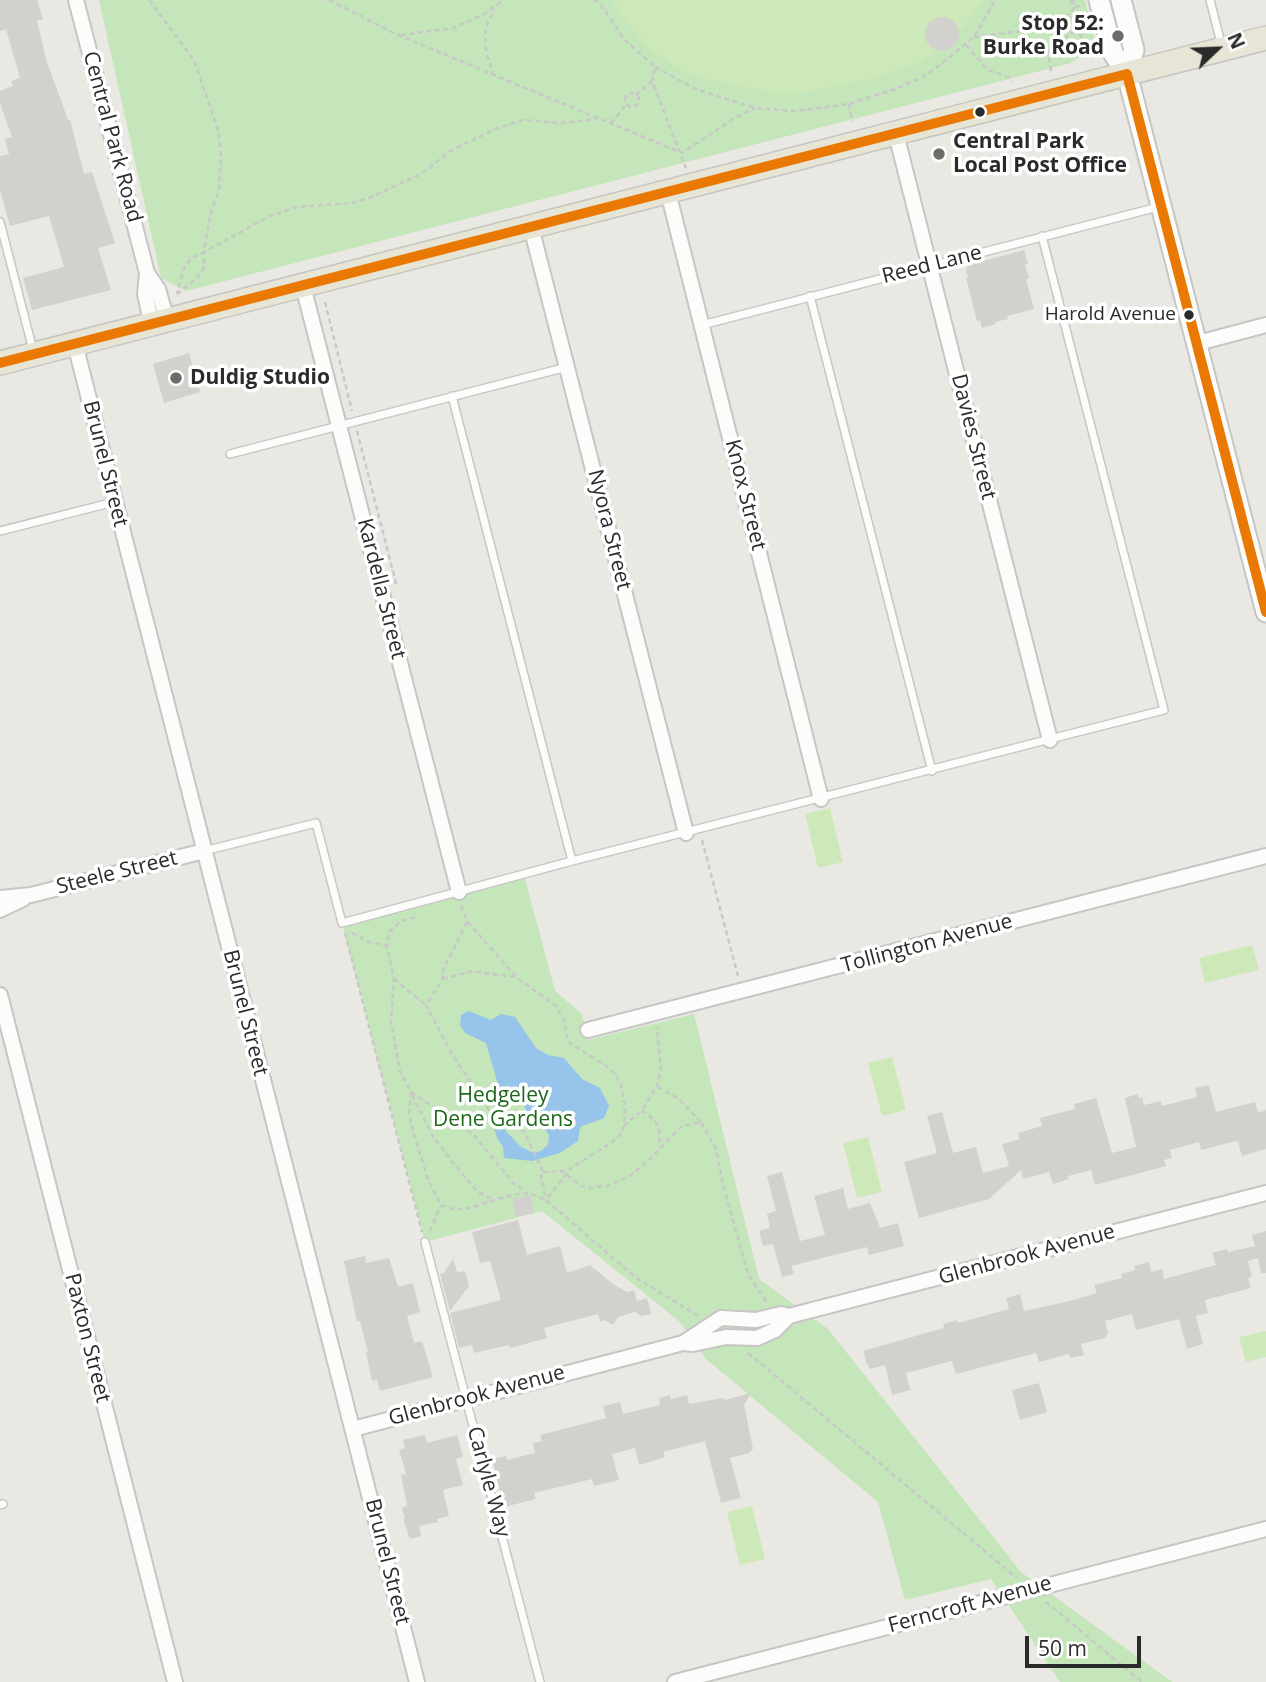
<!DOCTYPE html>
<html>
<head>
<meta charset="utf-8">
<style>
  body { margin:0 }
  #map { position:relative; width:1266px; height:1682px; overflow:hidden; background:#eae8e2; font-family:"Open Sans",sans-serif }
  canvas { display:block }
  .north { position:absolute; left:1182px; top:14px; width:70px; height:70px; -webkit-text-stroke:5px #fff; paint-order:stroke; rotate:67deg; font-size:19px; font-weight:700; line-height:28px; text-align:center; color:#2b2b2b }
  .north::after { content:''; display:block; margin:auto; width:24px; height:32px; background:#2b2b2b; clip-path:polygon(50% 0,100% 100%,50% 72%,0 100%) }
  .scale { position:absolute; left:1025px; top:1636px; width:116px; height:32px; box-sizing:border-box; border:4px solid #2b2b2b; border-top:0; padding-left:9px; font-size:21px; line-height:24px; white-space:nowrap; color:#2b2b2b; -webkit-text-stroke:5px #fff; paint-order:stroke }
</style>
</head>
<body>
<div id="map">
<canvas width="1266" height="1682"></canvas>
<div class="north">N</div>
<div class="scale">50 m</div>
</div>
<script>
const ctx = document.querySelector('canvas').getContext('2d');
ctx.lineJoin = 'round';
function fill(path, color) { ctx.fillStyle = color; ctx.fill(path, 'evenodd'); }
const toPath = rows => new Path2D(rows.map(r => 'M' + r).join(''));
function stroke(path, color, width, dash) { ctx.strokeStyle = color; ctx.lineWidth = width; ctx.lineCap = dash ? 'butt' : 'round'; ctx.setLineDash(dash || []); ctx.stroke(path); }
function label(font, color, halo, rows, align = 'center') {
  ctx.font = font + ' "Open Sans",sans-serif'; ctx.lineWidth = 7; ctx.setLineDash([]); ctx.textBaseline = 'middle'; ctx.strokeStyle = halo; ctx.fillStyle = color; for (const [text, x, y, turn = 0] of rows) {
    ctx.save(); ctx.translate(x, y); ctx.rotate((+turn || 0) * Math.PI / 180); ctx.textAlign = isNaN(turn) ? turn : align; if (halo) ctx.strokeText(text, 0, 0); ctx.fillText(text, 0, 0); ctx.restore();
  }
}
fill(toPath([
  [99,0,1085,0,1094,38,1088,51,1071,63,186,291,161,278],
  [524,875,555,991,582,1014,588,1040,694,1014,759,1279,828,1329,1021,1572,1172,1682,1060,1682,991,1579,905,1600,878,1502,706,1359,680,1322,542,1211,425,1242,342,923]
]), '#c5e5bb');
fill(toPath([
  [612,0,985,0,954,38,916,64,871,79,806,92,778,94,712,80,682,71,650,50,625,20],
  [830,808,843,862,818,868,805,814],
  [1252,945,1259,970,1205,983,1199,958],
  [892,1057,906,1110,882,1116,868,1063],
  [868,1137,882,1192,857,1198,843,1143],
  [1266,1331,1266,1357,1246,1362,1239,1337],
  [752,1506,765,1559,740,1565,727,1512]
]), '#cee9b9');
fill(toPath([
  [469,1011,491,1020,501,1014,515,1017,536,1048,548,1055,564,1058,582,1079,600,1088,609,1106,604,1118,582,1126,580,1128,578,1141,560,1153,532,1161,504,1158,503,1147,497,1138,492,1120,498,1084,486,1043,465,1033,460,1025,461,1015],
  [509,1093,520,1096,529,1117,543,1127,549,1135,548,1145,541,1151,534,1153,521,1147,504,1129,501,1111]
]), '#96c4ea');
fill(toPath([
  [0,0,37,0,43,19,37,21,46,59,68,120,70,120,84,174,92,172,115,243,98,248,111,290,32,310,23,278,64,267,49,216,10,226,0,190,0,156,9,154,5,139,12,137,0,103,0,91,13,86,11,81,20,78,6,29,0,31],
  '925 34a17 17 0 1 1 34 0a17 17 0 1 1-34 0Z',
  [1024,250,1028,264,1025,265,1029,279,1026,279,1034,309,1007,316,1008,319,995,322,996,324,982,328,980,320,977,321,966,278,968,277,966,270,968,265],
  [189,353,200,392,164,403,153,364],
  [1209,1085,1216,1112,1255,1102,1258,1113,1266,1110,1266,1149,1242,1156,1238,1142,1236,1141,1201,1150,1199,1142,1170,1150,1172,1158,1164,1160,1166,1166,1095,1185,1091,1170,1068,1176,1069,1179,1053,1184,1049,1172,1023,1179,1021,1170,989,1199,919,1218,904,1162,937,1153,927,1116,942,1112,953,1153,976,1147,983,1173,1009,1166,1002,1144,1020,1139,1018,1133,1042,1126,1040,1118,1075,1109,1074,1104,1096,1098,1112,1153,1136,1147,1125,1098,1137,1094,1139,1098,1142,1097,1144,1105,1161,1101,1162,1106,1197,1097,1195,1088],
  [782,1172,800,1241,825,1235,814,1196,843,1188,848,1209,870,1203,880,1228,898,1223,904,1246,869,1255,867,1247,830,1256,791,1266,794,1274,782,1277,773,1244,763,1246,759,1231,770,1228,767,1214,776,1211,767,1176],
  [530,1195,534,1213,516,1217,512,1199],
  [518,1220,527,1255,560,1246,567,1273,590,1265,613,1284,627,1292,634,1290,637,1301,647,1298,651,1314,641,1316,635,1312,618,1317,613,1325,604,1320,600,1322,598,1314,544,1328,547,1338,510,1348,509,1345,474,1353,472,1345,459,1348,450,1313,501,1300,490,1261,480,1263,472,1232],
  [1266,1231,1266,1273,1261,1273,1258,1258,1248,1261,1252,1277,1248,1278,1251,1288,1205,1300,1208,1313,1196,1316,1203,1344,1187,1349,1179,1319,1136,1330,1132,1314,1105,1321,1108,1332,1105,1338,1081,1344,1084,1355,1070,1358,1069,1354,1039,1362,1036,1353,956,1374,952,1361,906,1373,910,1390,892,1395,885,1365,870,1369,867,1364,863,1351,944,1328,943,1324,957,1320,958,1323,1009,1309,1006,1298,1020,1294,1024,1311,1070,1301,1097,1293,1094,1285,1122,1278,1121,1274,1135,1270,1134,1266,1149,1262,1151,1272,1162,1269,1164,1279,1216,1265,1212,1253,1227,1249,1228,1252,1255,1246,1252,1235],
  [365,1256,366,1263,389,1258,398,1287,413,1283,420,1312,407,1316,414,1343,422,1341,433,1377,380,1391,377,1380,372,1381,366,1353,368,1352,360,1321,357,1322,344,1261],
  [453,1259,457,1272,465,1271,469,1286,450,1311,440,1274,444,1273],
  [1039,1383,1047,1412,1020,1420,1012,1390],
  [751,1393,744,1405,753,1449,749,1453,730,1458,741,1498,721,1503,705,1441,663,1452,665,1457,639,1465,635,1448,612,1454,619,1480,594,1486,592,1479,534,1493,536,1499,504,1507,492,1459,506,1456,507,1460,535,1453,533,1443,542,1441,540,1435,606,1418,603,1406,620,1402,623,1414,660,1405,659,1398,670,1395,671,1399,687,1395,689,1404,723,1398,724,1400],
  [425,1435,427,1443,457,1435,463,1457,456,1459,463,1485,443,1490,449,1516,437,1519,438,1522,419,1526,421,1536,410,1539,403,1519,405,1519,402,1508,407,1506,401,1475,406,1474,399,1450,405,1448,403,1440]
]), '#d2d1cd');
const lane = toPath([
  [1210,0,1222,47],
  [0,222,33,350],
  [810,296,932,771],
  [702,325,1158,207],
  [452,396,572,861],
  [230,454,567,367],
  [0,531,114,502],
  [204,851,316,823,342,923,572,861,1164,710,1042,236],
  [425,1242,540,1682],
  [0,1505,3,1504]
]);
const street = toPath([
  [76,0,147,273,158,289,167,321],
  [896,134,1050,740],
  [668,192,821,799],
  [531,227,686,833],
  [147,273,145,294,152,325],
  [303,286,459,892],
  [1198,343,1266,325],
  [75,344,417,1682],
  [0,898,31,895,204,851],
  [0,910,23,899],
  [0,995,175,1682],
  [588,1030,1266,856],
  [684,1343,693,1344,726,1337,757,1338,775,1330,789,1316],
  [353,1429,683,1343,721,1318,756,1320,781,1314,789,1316,1266,1193],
  [675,1682,1266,1529]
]);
const secondary = toPath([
  [1099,0,1113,53,1127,74,1266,612],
  [1121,0,1134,50,1127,74]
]);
const primary = toPath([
  [0,363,1266,38]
]);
stroke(lane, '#c7c6c6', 10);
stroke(street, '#c7c6c6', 18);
stroke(secondary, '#c7c6c6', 23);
stroke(primary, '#c5c5c2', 26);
stroke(toPath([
  [149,0,194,60,218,130,221,154,219,189,210,216,204,252,192,258,184,268,177,293],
  [329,0,398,35,682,153,736,117,755,108],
  [594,0,599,2,625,40,655,67,652,81,686,168],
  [1070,0,1075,7,1084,5],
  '1066 40a8 8 0 1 1 16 0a8 8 0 1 1-16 0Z',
  [401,35,453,28,483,15,503,0],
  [974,37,1029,30,1068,15,1075,7,1073,0],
  [966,45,988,70,1008,77,1012,81],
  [1081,45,1093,49],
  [655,67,698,90,755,108,795,111,849,104,895,89,921,78,936,68,974,37,995,0],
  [1051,71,1048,51,1068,15],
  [493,76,485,46,486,27,494,9],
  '625 100a7 7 0 1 1 14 0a7 7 0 1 1-14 0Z',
  [636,95,652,81],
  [849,104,852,122],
  [611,123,627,104],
  [177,294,196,279,204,268,204,252,270,216,297,207,352,203,369,198,421,174,450,151,495,129,523,120,561,123,597,119],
  [325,302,352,411],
  [357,431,397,587],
  [702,840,738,976],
  [461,906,467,921,517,978,556,1006,564,1020,568,1042,608,1067,616,1075,621,1085,625,1107,624,1126,620,1135,611,1143,571,1168,546,1200,635,1277,698,1316],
  [415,917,401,921,389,932,387,946,394,979,391,1022,400,1072,411,1092,409,1111,411,1124,428,1180,441,1205,453,1209,466,1209,511,1195,529,1193,546,1200],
  [467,922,442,972,443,979,426,1005,452,1054,492,1115,514,1124,525,1133,543,1172,541,1176,546,1200],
  [345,933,422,1232],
  [352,933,369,942,387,946],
  [394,979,426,1005],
  [443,979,472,971,514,977],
  [658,1087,679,1099,701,1122],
  [411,1092,474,1135,513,1183,526,1191],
  [412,1095,432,1135,457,1168,478,1192,492,1199],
  [642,1110,655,1121,659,1130,660,1148],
  [624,1126,642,1110,657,1086,661,1070,657,1027],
  [543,1172,562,1171,581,1186,589,1188,607,1186,629,1176,644,1165,682,1126,701,1122,716,1149,723,1185,748,1274,767,1303],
  [430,1231,441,1205],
  [748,1353,1017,1578],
  [1046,1602,1142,1682]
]), '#c8c8c7', 2.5, [5, 3.5]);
stroke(lane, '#fcfcfb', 7);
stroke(street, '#fcfcfb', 14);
stroke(secondary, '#fcfcfb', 19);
stroke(primary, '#e7e5d5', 23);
stroke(toPath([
  [1127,74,1266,612],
  [0,363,1127,74]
]), '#ea7904', 10);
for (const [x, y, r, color] of [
  [1118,36,7,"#6e6d6b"],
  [980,112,6,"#2b2b2b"],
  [939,154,7,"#6e6d6b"],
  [1189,315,6,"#2b2b2b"],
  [176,378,7,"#6e6d6b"]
]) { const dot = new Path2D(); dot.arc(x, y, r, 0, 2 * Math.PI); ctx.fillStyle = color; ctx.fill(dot); stroke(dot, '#fff', 2.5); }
label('19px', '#2b2b2b', '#fff', [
  ["Harold Avenue",1176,315]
], 'right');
label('bold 21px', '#2b2b2b', '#fff', [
  ["Stop 52:",1104,24,"right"],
  ["Burke Road",1104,48,"right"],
  ["Central Park",953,142],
  ["Local Post Office",953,166],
  ["Duldig Studio",190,378]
], 'left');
label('21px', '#2b2b2b', '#fff', [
  ["Central Park Road",112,137,75],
  ["Reed Lane",932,265,-14],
  ["Davies Street",973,437,76],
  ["Brunel Street",105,464,76],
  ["Knox Street",745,495,76],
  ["Nyora Street",609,530,76],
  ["Kardella Street",381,589,76],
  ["Steele Street",117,873,-14],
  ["Tollington Avenue",927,944,-15],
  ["Brunel Street",245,1013,76],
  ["Glenbrook Avenue",1027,1255,-15],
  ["Paxton Street",87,1338,76],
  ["Glenbrook Avenue",477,1396,-15],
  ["Carlyle Way",488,1482,75],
  ["Brunel Street",387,1562,76],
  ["Ferncroft Avenue",970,1605,-15]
]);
label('21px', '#1d681b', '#fff', [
  ["Hedgeley",503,1096],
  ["Dene Gardens",503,1120]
]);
</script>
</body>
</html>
